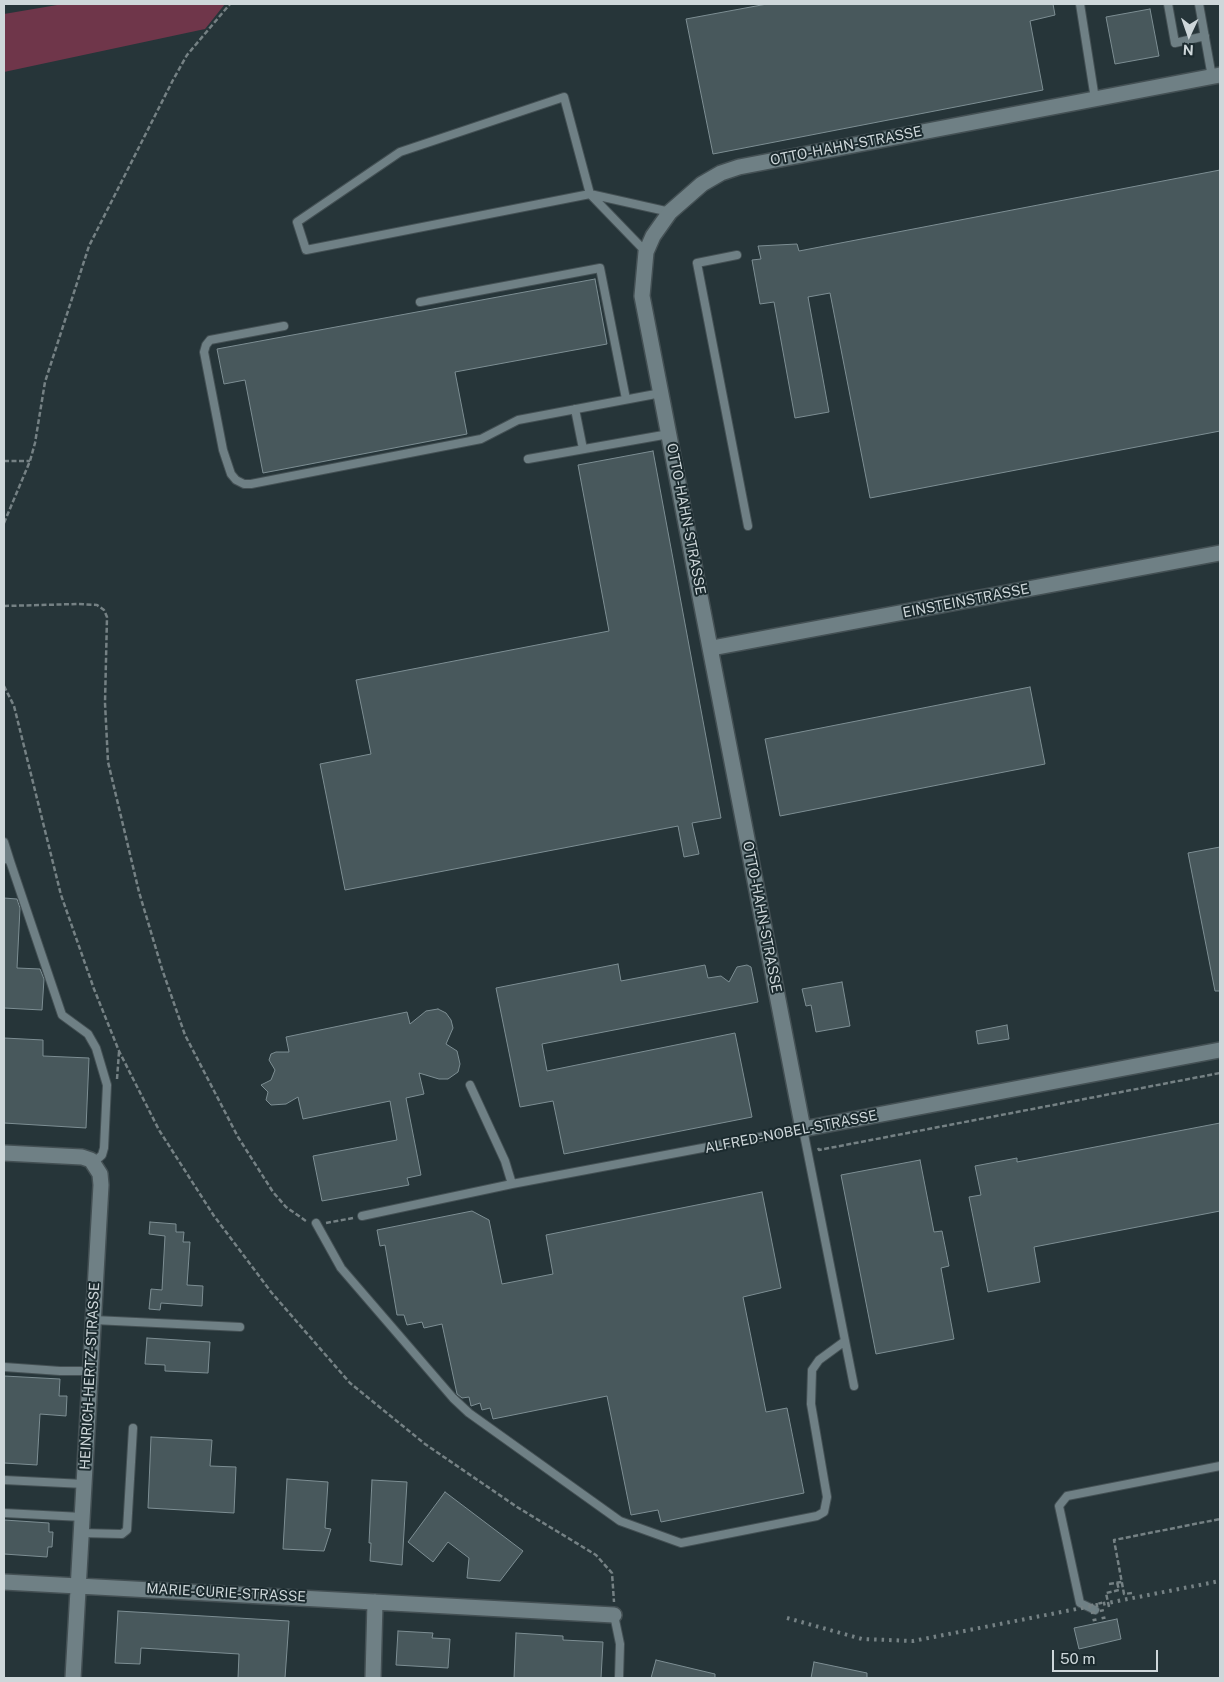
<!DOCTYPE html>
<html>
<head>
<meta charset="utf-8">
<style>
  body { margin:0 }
  #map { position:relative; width:1224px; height:1682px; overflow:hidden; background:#263539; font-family:"Public Sans",sans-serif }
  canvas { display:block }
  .frame { position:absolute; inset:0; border:5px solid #ced7da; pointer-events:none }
  .north { position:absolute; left:1164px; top:10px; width:50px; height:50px; -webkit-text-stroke:4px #1c2b2f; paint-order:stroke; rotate:183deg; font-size:14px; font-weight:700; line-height:20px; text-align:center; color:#ced7da }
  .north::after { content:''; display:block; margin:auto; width:18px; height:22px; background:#ced7da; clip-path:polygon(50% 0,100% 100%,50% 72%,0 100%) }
  .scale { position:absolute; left:1052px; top:1650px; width:106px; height:22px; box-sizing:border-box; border:2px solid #ced7da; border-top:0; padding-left:6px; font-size:15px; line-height:18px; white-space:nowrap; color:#ced7da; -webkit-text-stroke:4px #1c2b2f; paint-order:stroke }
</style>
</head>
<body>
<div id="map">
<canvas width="1224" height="1682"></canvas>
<div class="frame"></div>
<div class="north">N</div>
<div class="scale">50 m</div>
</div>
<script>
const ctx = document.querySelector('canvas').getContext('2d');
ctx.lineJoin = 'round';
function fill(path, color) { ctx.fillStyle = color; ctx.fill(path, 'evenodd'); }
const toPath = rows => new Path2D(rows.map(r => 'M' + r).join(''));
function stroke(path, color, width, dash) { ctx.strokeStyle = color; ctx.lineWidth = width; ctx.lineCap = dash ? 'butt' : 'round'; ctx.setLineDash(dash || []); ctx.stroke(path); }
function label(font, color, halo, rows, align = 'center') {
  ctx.font = font + ' "Public Sans",sans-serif'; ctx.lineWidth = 4; ctx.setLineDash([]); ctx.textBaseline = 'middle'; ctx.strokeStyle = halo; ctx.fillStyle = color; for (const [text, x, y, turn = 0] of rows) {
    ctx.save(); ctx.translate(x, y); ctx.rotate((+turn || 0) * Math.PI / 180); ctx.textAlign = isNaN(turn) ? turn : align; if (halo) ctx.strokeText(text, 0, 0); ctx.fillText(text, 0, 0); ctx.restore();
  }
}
fill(toPath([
  [63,4,225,4,205,29,4,72,4,14]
]), '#6f364a');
const building = toPath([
  [767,4,1053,4,1055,15,1030,21,1043,90,713,154,686,19,767,4],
  [1150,9,1159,56,1115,64,1106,17,1150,9],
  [1220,170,1220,431,870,498,830,293,808,297,829,412,795,418,774,302,760,304,752,260,761,259,758,246,797,244,799,251,1220,170],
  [595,279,607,344,455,372,467,434,263,473,245,380,224,384,217,349,595,279],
  [653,451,721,818,692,823,699,854,684,857,678,826,345,890,320,764,371,754,356,680,609,631,578,465,653,451],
  [1030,687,1045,764,780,816,765,739,1030,687],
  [1220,847,1220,991,1215,991,1188,853,1220,847],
  [4,898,17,899,20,908,17,968,40,969,44,979,42,1010,4,1008,4,898],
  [618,964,621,981,705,965,708,978,721,976,729,982,737,967,747,965,751,967,758,1002,542,1044,547,1071,735,1033,752,1117,564,1154,553,1101,520,1107,496,988,618,964],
  [842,982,850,1026,816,1032,811,1005,806,1006,802,989,842,982],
  [438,1009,446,1013,451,1020,453,1028,446,1044,457,1051,460,1064,458,1072,448,1079,439,1079,419,1073,424,1094,406,1098,421,1175,407,1178,409,1185,322,1201,313,1156,397,1140,390,1101,303,1119,298,1097,286,1104,271,1105,266,1100,268,1092,261,1085,271,1080,275,1070,269,1060,271,1054,276,1052,289,1052,286,1037,407,1012,410,1024,426,1011,438,1009],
  [1007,1025,1009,1039,978,1044,976,1031,1007,1025],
  [4,1038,43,1040,43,1056,89,1058,86,1128,4,1123,4,1038],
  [1220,1123,1220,1211,1034,1247,1040,1282,988,1292,969,1197,981,1195,975,1166,1017,1158,1017,1162,1220,1123],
  [920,1160,934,1232,942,1231,949,1266,941,1268,954,1339,876,1354,841,1175,920,1160],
  [762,1192,781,1288,743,1297,766,1412,787,1408,804,1493,661,1522,658,1510,631,1515,607,1396,493,1419,490,1408,482,1410,480,1403,471,1406,469,1397,462,1398,457,1394,442,1324,424,1328,422,1322,407,1325,404,1315,397,1315,385,1245,380,1246,377,1230,472,1211,489,1220,502,1284,553,1274,546,1235,762,1192],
  [150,1222,176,1224,176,1232,184,1232,183,1242,190,1242,187,1285,203,1286,202,1306,161,1303,160,1310,149,1309,151,1289,162,1290,165,1236,149,1234,150,1222],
  [147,1338,210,1342,208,1373,165,1371,165,1365,145,1364,147,1338],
  [4,1376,60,1379,59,1396,67,1396,66,1416,40,1414,37,1465,4,1463,4,1376],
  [151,1437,212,1440,210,1466,236,1467,234,1513,148,1508,151,1437],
  [287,1479,328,1482,325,1528,331,1529,324,1551,283,1549,287,1479],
  [372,1480,407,1482,402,1565,370,1561,371,1543,369,1543,372,1480],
  [445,1492,523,1551,500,1581,467,1578,469,1558,448,1542,433,1562,408,1542,445,1492],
  [4,1520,49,1523,49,1532,53,1532,52,1547,48,1547,47,1557,4,1554,4,1520],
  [118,1611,289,1621,285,1678,238,1678,239,1654,141,1648,140,1664,115,1663,118,1611],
  [1117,1619,1121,1639,1079,1649,1074,1628,1117,1619],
  [398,1631,433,1633,432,1638,450,1639,448,1668,396,1665,398,1631],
  [516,1633,563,1636,563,1640,603,1642,601,1678,514,1678,516,1633],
  [656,1660,715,1674,715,1678,651,1678,656,1660],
  [814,1662,867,1673,867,1678,811,1678,814,1662]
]);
fill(building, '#48585c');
stroke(building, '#7d8e93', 1);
const service = toPath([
  [1080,4,1095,99],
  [1168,4,1175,43,1205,36],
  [1199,4,1212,77],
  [646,252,590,194,564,97,400,152,297,222,306,250,590,194,670,212],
  [737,255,697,263,748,526],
  [420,302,600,268,626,399],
  [284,326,210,340,206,345,204,352,223,450,231,474,236,480,244,484,251,484,481,439,518,420,661,393],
  [575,409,583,449],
  [528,459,669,434],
  [4,842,10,861],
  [4,858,10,861,62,1015,88,1034,96,1048,107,1085,104,1148,102,1155,93,1163],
  [470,1085,505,1161,512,1184],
  [362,1216,512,1184,803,1129,854,1386],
  [316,1223,341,1268,453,1398,469,1413,620,1521,681,1543,817,1516,824,1512,827,1497,811,1404,812,1370,819,1360,845,1341],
  [94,1320,240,1327],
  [4,1367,60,1371,91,1371],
  [4,1480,84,1484],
  [4,1513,82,1517],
  [81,1533,122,1534,127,1530,133,1428],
  [1095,1610,1080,1603,1059,1506,1067,1496,1220,1466],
  [614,1615,620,1644,619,1678]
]);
const minor = toPath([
  [1220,75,739,167,721,173,702,184,670,212,653,236,646,252,642,296,803,1129,1220,1050],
  [712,648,1220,553],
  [4,1153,82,1157,91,1160,100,1174,101,1185,73,1678],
  [4,1582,614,1615],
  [373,1678,375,1602]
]);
stroke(service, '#445054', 10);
stroke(minor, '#445054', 18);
stroke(toPath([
  [4,461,30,461],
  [4,523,30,461,35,443,45,382,89,246,173,80,187,55,230,4],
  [4,606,77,604,97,605,104,610,107,617,105,703,108,762,139,892,162,969,185,1035,238,1137,273,1192,286,1207,306,1221],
  [4,686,14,706,61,895,94,989,119,1051,159,1130,214,1216,271,1292,350,1383,425,1444,517,1507,596,1555,612,1573,614,1602],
  [117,1079,119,1052],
  [818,1148,819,1150,1220,1073],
  [326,1223,353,1218],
  [1109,1584,1122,1582],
  [1132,1593,1124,1594,1114,1540,1220,1519],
  [1109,1607,1106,1593,1119,1590,1117,1582]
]), '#758184', 2.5, [5, 2.5]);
stroke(service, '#6f8085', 8);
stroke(minor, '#6f8085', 15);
stroke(toPath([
  [1100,1602,1104,1620],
  [1091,1604,1095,1622],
  [787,1618,862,1639,913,1641,1220,1581]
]), '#768285', 4, [2.5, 5]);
label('14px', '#ced7da', '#1c2b2f', [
  ["OTTO-HAHN-STRASSE",846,146,-11],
  ["OTTO-HAHN-STRASSE",686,519,79],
  ["EINSTEINSTRASSE",966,601,-11],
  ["OTTO-HAHN-STRASSE",762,917,79],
  ["ALFRED-NOBEL-STRASSE",791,1132,-11],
  ["HEINRICH-HERTZ-STRASSE",90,1376,-87],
  ["MARIE-CURIE-STRASSE",226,1593,3]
]);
</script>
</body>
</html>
